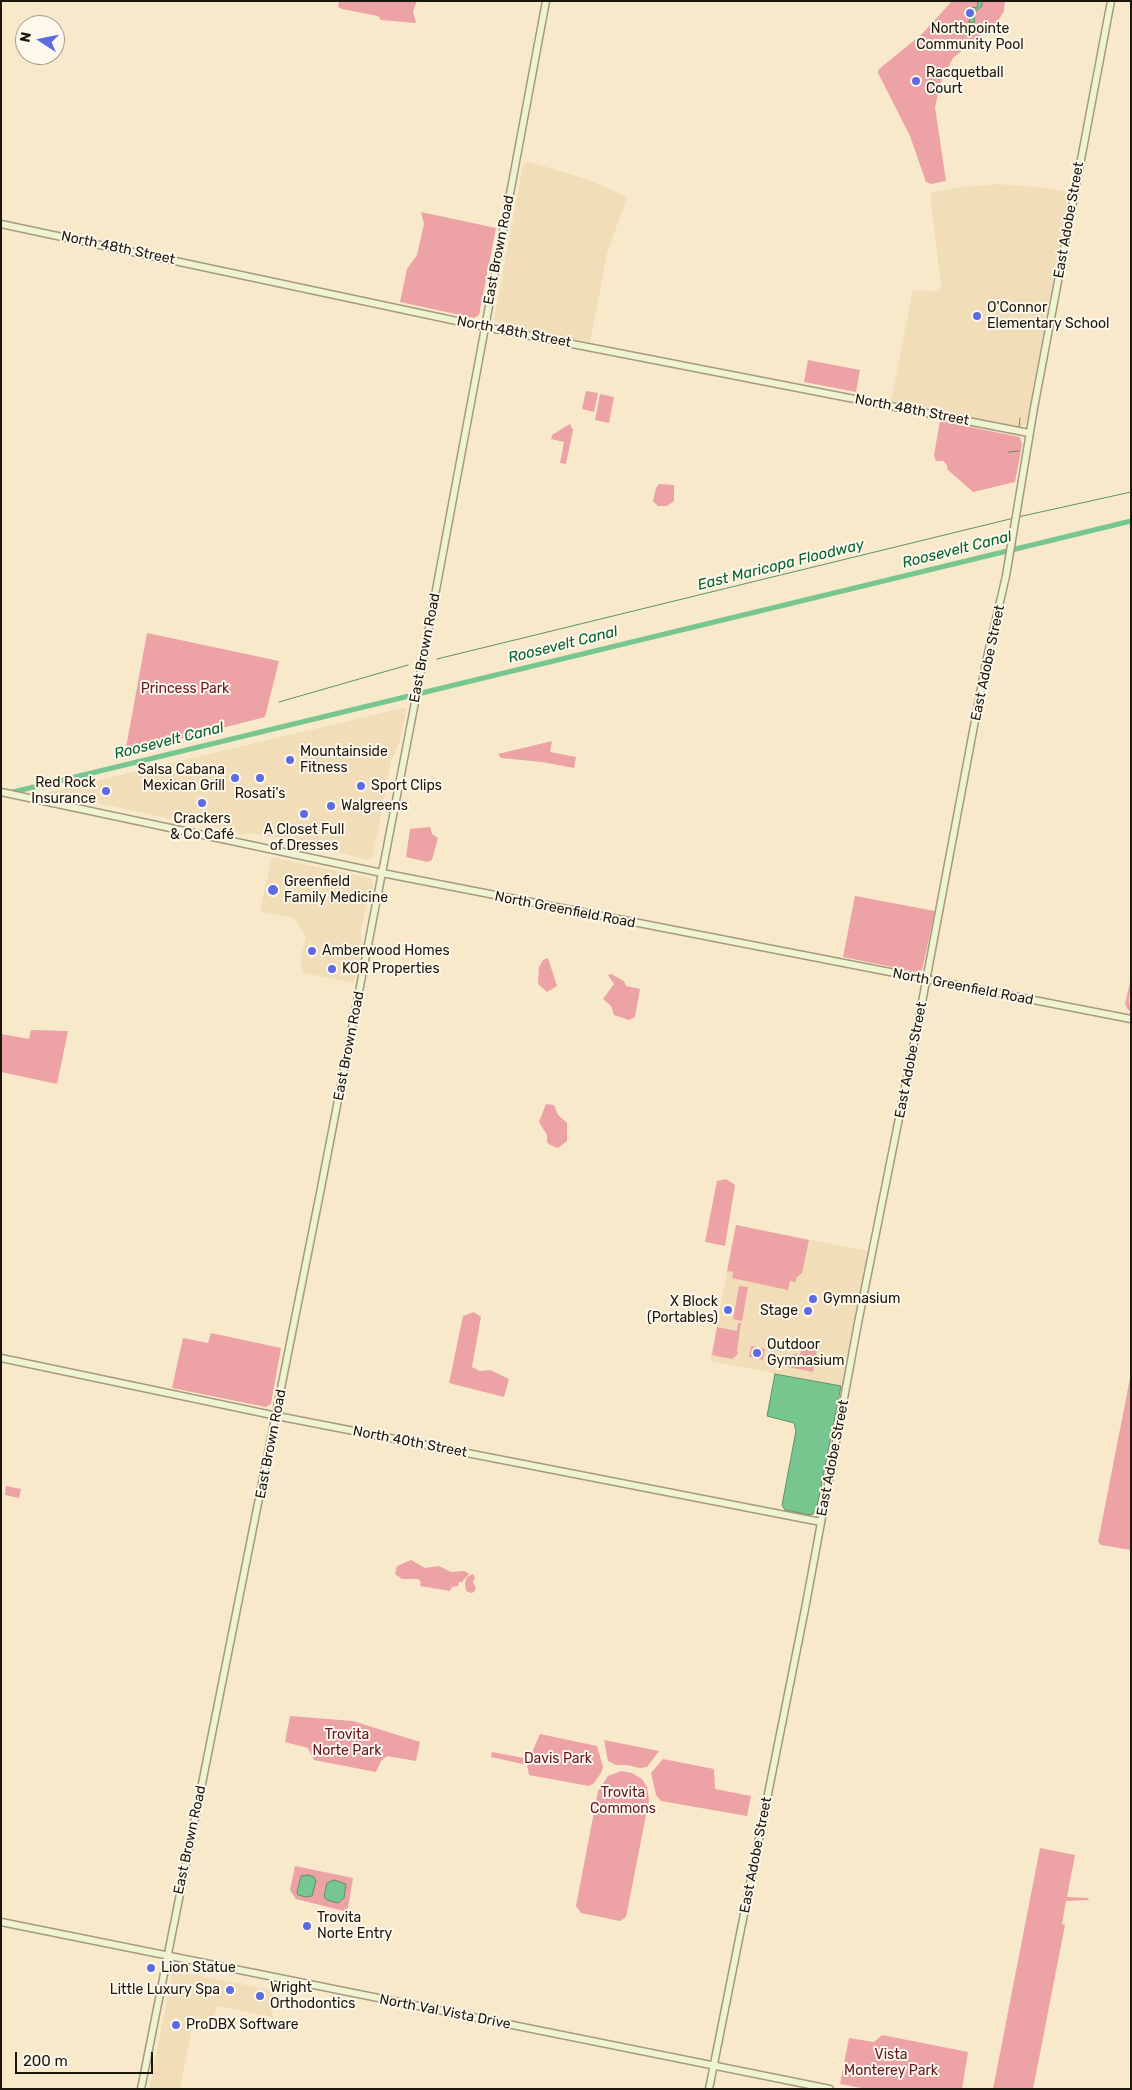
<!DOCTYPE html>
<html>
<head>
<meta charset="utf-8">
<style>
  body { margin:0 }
  #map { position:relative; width:1132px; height:2090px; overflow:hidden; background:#f8e9cb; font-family:Rubik,sans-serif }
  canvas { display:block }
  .frame { position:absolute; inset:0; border:2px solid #1c170c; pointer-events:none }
  .north { position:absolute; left:15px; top:15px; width:50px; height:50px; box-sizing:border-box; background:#fef8ec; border:1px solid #a49e92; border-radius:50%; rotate:281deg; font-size:14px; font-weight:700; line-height:20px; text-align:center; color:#1c170c }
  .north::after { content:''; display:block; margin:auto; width:18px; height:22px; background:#5c6be2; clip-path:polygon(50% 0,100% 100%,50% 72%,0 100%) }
  .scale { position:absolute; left:15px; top:2052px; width:138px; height:22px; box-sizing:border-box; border:2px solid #1c170c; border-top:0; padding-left:6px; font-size:15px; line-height:18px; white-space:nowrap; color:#1c170c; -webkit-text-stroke:4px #fef8ec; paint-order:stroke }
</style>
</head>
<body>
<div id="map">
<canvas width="1132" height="2090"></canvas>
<div class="frame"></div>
<div class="north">N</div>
<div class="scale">200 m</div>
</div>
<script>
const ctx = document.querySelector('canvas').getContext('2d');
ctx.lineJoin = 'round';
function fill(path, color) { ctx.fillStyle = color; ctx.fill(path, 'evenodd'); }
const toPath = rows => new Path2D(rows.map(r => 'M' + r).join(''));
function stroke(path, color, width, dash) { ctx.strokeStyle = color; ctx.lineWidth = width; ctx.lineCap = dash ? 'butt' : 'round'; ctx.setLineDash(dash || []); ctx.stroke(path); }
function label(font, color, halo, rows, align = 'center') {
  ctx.font = font + ' Rubik,sans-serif'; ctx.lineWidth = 4; ctx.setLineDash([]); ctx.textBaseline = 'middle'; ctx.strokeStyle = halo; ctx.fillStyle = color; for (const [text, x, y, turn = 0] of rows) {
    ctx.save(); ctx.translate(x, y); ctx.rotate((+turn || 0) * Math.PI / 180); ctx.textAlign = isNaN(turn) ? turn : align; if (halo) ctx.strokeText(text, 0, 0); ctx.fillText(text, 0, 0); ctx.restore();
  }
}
fill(toPath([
  [529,162,587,179,627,197,607,254,590,342,500,325,494,320,523,165],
  [997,184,1047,188,1065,191,1069,195,1027,422,1025,425,1020,427,891,401,913,290,936,291,941,287,930,195,933,192,939,191,961,187],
  [407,707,400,741,391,761,373,856,367,860,318,847,303,846,283,839,256,834,240,834,197,822,176,820,69,797,47,795,49,792],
  [272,857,369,878,373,881,373,888,367,902,361,931,362,944,354,983,304,973,300,963,306,936,294,918,260,911],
  [736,1225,868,1251,842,1386,710,1361],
  [173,1970,275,1991,272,2017,217,2006,213,2022,194,2019,180,2089,149,2089]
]), '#f1deb9');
fill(toPath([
  [339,1,417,1,413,11,416,23,381,20,378,16,342,9,338,7],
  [952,1,1005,1,1004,11,998,21,953,58,940,84,935,107,946,181,931,184,926,182,910,136,878,73,879,69,922,34],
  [421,212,496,228,479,315,474,318,400,302,407,269,417,255,424,224],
  [808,360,860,370,856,392,804,382],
  [586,391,598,393,594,412,582,409],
  [600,394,614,397,609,423,595,420],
  [940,421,1020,437,1022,445,1015,482,973,492,947,469,947,465,943,461,936,461,934,455],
  [570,424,573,430,566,464,560,463,564,442,551,439,552,435],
  [659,484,674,485,674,501,667,506,658,506,653,501,656,488],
  [147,633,279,661,265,717,125,753],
  [552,741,550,752,576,757,574,768,542,762,501,758,498,754],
  [430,827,432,834,438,838,432,860,427,862,406,857,410,829],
  [855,896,935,911,922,970,917,972,843,957],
  [548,958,557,986,547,992,538,984,539,967,543,960],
  [611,974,624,981,626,986,640,989,635,1017,629,1020,614,1015,611,1006,603,999,614,984,608,975],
  [1131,978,1129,1002,1131,1010,1128,1010,1125,1004],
  [31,1030,68,1031,57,1084,1,1072,1,1034,29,1039],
  [546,1104,554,1105,558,1115,567,1123,567,1141,558,1148,550,1145,547,1142,547,1135,539,1122],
  [726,1179,735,1185,725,1246,705,1242,717,1181],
  [736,1225,809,1240,802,1273,796,1278,796,1282,790,1281,788,1290,732,1278,733,1272,727,1271],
  [739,1286,748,1287,742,1321,733,1319],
  [474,1312,481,1317,472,1367,480,1371,490,1370,509,1379,504,1397,449,1383,463,1316],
  [738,1323,741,1323,737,1350,738,1354,732,1359,712,1355,717,1327,737,1331],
  [211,1333,281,1348,271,1404,266,1407,172,1388,183,1338,208,1343],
  [802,1345,817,1348,813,1372,783,1366,786,1353,787,1357,793,1357,794,1354,800,1355],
  [751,1346,765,1349,763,1360,749,1357],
  [1131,1373,1131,1550,1101,1545,1098,1542],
  [6,1486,21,1489,19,1498,5,1495],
  [411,1560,425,1568,439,1566,451,1572,465,1571,469,1574,462,1582,459,1582,458,1586,452,1587,450,1591,420,1586,421,1582,418,1579,402,1579,395,1574,397,1566],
  [473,1574,475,1578,473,1582,476,1588,474,1592,471,1593,466,1591,465,1583,467,1577],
  [290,1716,353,1721,420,1742,416,1761,387,1756,381,1761,376,1772,314,1760,308,1748,285,1742],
  [540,1734,597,1746,603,1767,601,1773,594,1783,589,1786,529,1775,527,1765,491,1757,492,1752,529,1759],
  [604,1740,659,1751,647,1767,640,1768,627,1765,616,1765,608,1761],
  [663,1759,714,1769,715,1789,751,1796,747,1816,661,1801,656,1795,651,1773],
  [621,1771,632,1773,642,1779,647,1787,649,1800,626,1917,620,1921,581,1913,576,1906,598,1791,608,1776],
  [1040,1848,1075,1855,1067,1897,1088,1898,1089,1900,1066,1901,1062,1924,1065,1925,1033,2089,993,2089],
  [295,1866,353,1878,348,1908,344,1911,296,1899,290,1890],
  [882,2035,968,2052,962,2089,867,2089,840,2084,849,2038,874,2042]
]), '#eda2a5');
const water = toPath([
  [978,1,982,1,982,6,975,12,974,23,969,23,970,17,965,15,965,10,971,11,972,7,977,8,978,1],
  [775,1374,841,1386,816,1512,811,1515,785,1510,782,1505,796,1431,794,1423,767,1416,775,1374],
  [308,1875,314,1877,316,1881,312,1896,306,1897,298,1895,297,1892,301,1876,308,1875],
  [334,1880,346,1884,344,1898,338,1903,327,1900,324,1897,327,1883,334,1880]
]);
fill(water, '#78c68f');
stroke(water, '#5c9268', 1);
stroke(toPath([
  [1019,427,1020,418],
  [1009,452,1019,451],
  [1018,517,1131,492],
  [437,659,1014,518],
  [279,702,408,665]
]), '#5c9268', 1);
stroke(toPath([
  [9,793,1131,521]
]), '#78c68f', 5);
const secondary = toPath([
  [1,224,485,327,1029,433],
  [1,792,382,873,1131,1019],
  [1,1358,277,1416,821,1522],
  [1,1922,830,2089],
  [141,2089,321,1188,416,697,546,1],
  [709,2089,805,1609,858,1323,920,1013,986,662,1006,576,1034,408,1111,1]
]);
stroke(secondary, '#a7997d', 9);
stroke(secondary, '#eef4d1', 6);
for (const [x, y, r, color] of [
  [970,13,5,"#5c6be2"],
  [916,81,5,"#5c6be2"],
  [977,316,5,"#5c6be2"],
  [290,760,5,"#5c6be2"],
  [235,778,5,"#5c6be2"],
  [260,778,5,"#5c6be2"],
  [361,786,5,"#5c6be2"],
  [106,791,5,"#5c6be2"],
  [202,803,5,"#5c6be2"],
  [331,806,5,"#5c6be2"],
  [304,814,5,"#5c6be2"],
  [273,890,6,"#5c6be2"],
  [312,951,5,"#5c6be2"],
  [332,969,5,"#5c6be2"],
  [813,1299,5,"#5c6be2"],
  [728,1310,5,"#5c6be2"],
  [808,1311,5,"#5c6be2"],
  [757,1353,5,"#5c6be2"],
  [307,1926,5,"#5c6be2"],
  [151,1968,5,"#5c6be2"],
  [230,1990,5,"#5c6be2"],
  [260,1996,5,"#5c6be2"],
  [176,2025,5,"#5c6be2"]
]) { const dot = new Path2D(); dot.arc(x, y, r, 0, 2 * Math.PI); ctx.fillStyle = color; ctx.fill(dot); stroke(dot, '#fef8ec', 2); }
label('14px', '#1c170c', '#fef8ec', [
  ["Northpointe",970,29,"center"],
  ["Community Pool",970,45,"center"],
  ["Racquetball",926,73],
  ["Court",926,89],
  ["O'Connor",987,308],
  ["Elementary School",987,324],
  ["Mountainside",300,752],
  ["Fitness",300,768],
  ["Salsa Cabana",225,770,"right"],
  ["Mexican Grill",225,786,"right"],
  ["Red Rock",96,783,"right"],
  ["Insurance",96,799,"right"],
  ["Sport Clips",371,786],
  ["Rosati's",260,794,"center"],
  ["Walgreens",341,806],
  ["Crackers",202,819,"center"],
  ["& Co Café",202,835,"center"],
  ["A Closet Full",304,830,"center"],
  ["of Dresses",304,846,"center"],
  ["Greenfield",284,882],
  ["Family Medicine",284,898],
  ["Amberwood Homes",322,951],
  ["KOR Properties",342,969],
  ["Gymnasium",823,1299],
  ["X Block",718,1302,"right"],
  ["(Portables)",718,1318,"right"],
  ["Stage",798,1311,"right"],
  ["Outdoor",767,1345],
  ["Gymnasium",767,1361],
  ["Trovita",317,1918],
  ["Norte Entry",317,1934],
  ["Lion Statue",161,1968],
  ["Wright",270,1988],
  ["Orthodontics",270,2004],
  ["Little Luxury Spa",220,1990,"right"],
  ["ProDBX Software",186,2025]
], 'left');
label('14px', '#1c170c', '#fef8ec', [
  ["East Adobe Street",1069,220,-80],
  ["North 48th Street",118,248,12],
  ["East Brown Road",499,250,-79],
  ["North 48th Street",514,332,11],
  ["North 48th Street",912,410,11],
  ["East Brown Road",425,648,-79],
  ["East Adobe Street",988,663,-78],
  ["North Greenfield Road",565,910,11],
  ["North Greenfield Road",963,987,11],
  ["East Brown Road",349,1046,-79],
  ["East Adobe Street",911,1060,-79],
  ["North 40th Street",410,1442,11],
  ["East Brown Road",271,1444,-79],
  ["East Adobe Street",833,1458,-79],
  ["East Brown Road",190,1840,-78],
  ["East Adobe Street",756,1855,-79],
  ["North Val Vista Drive",445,2012,11]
]);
label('14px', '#671624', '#fef8ec', [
  ["Princess Park",185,689],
  ["Trovita",347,1735],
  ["Norte Park",347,1751],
  ["Davis Park",558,1759],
  ["Trovita",623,1793],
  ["Commons",623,1809],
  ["Vista",891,2055],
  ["Monterey Park",891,2071]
]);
label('italic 15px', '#056432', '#fef8ec', [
  ["Roosevelt Canal",957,550,-14],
  ["East Maricopa Floodway",781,565,-14],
  ["Roosevelt Canal",563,645,-14],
  ["Roosevelt Canal",169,741,-14]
]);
</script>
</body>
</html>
